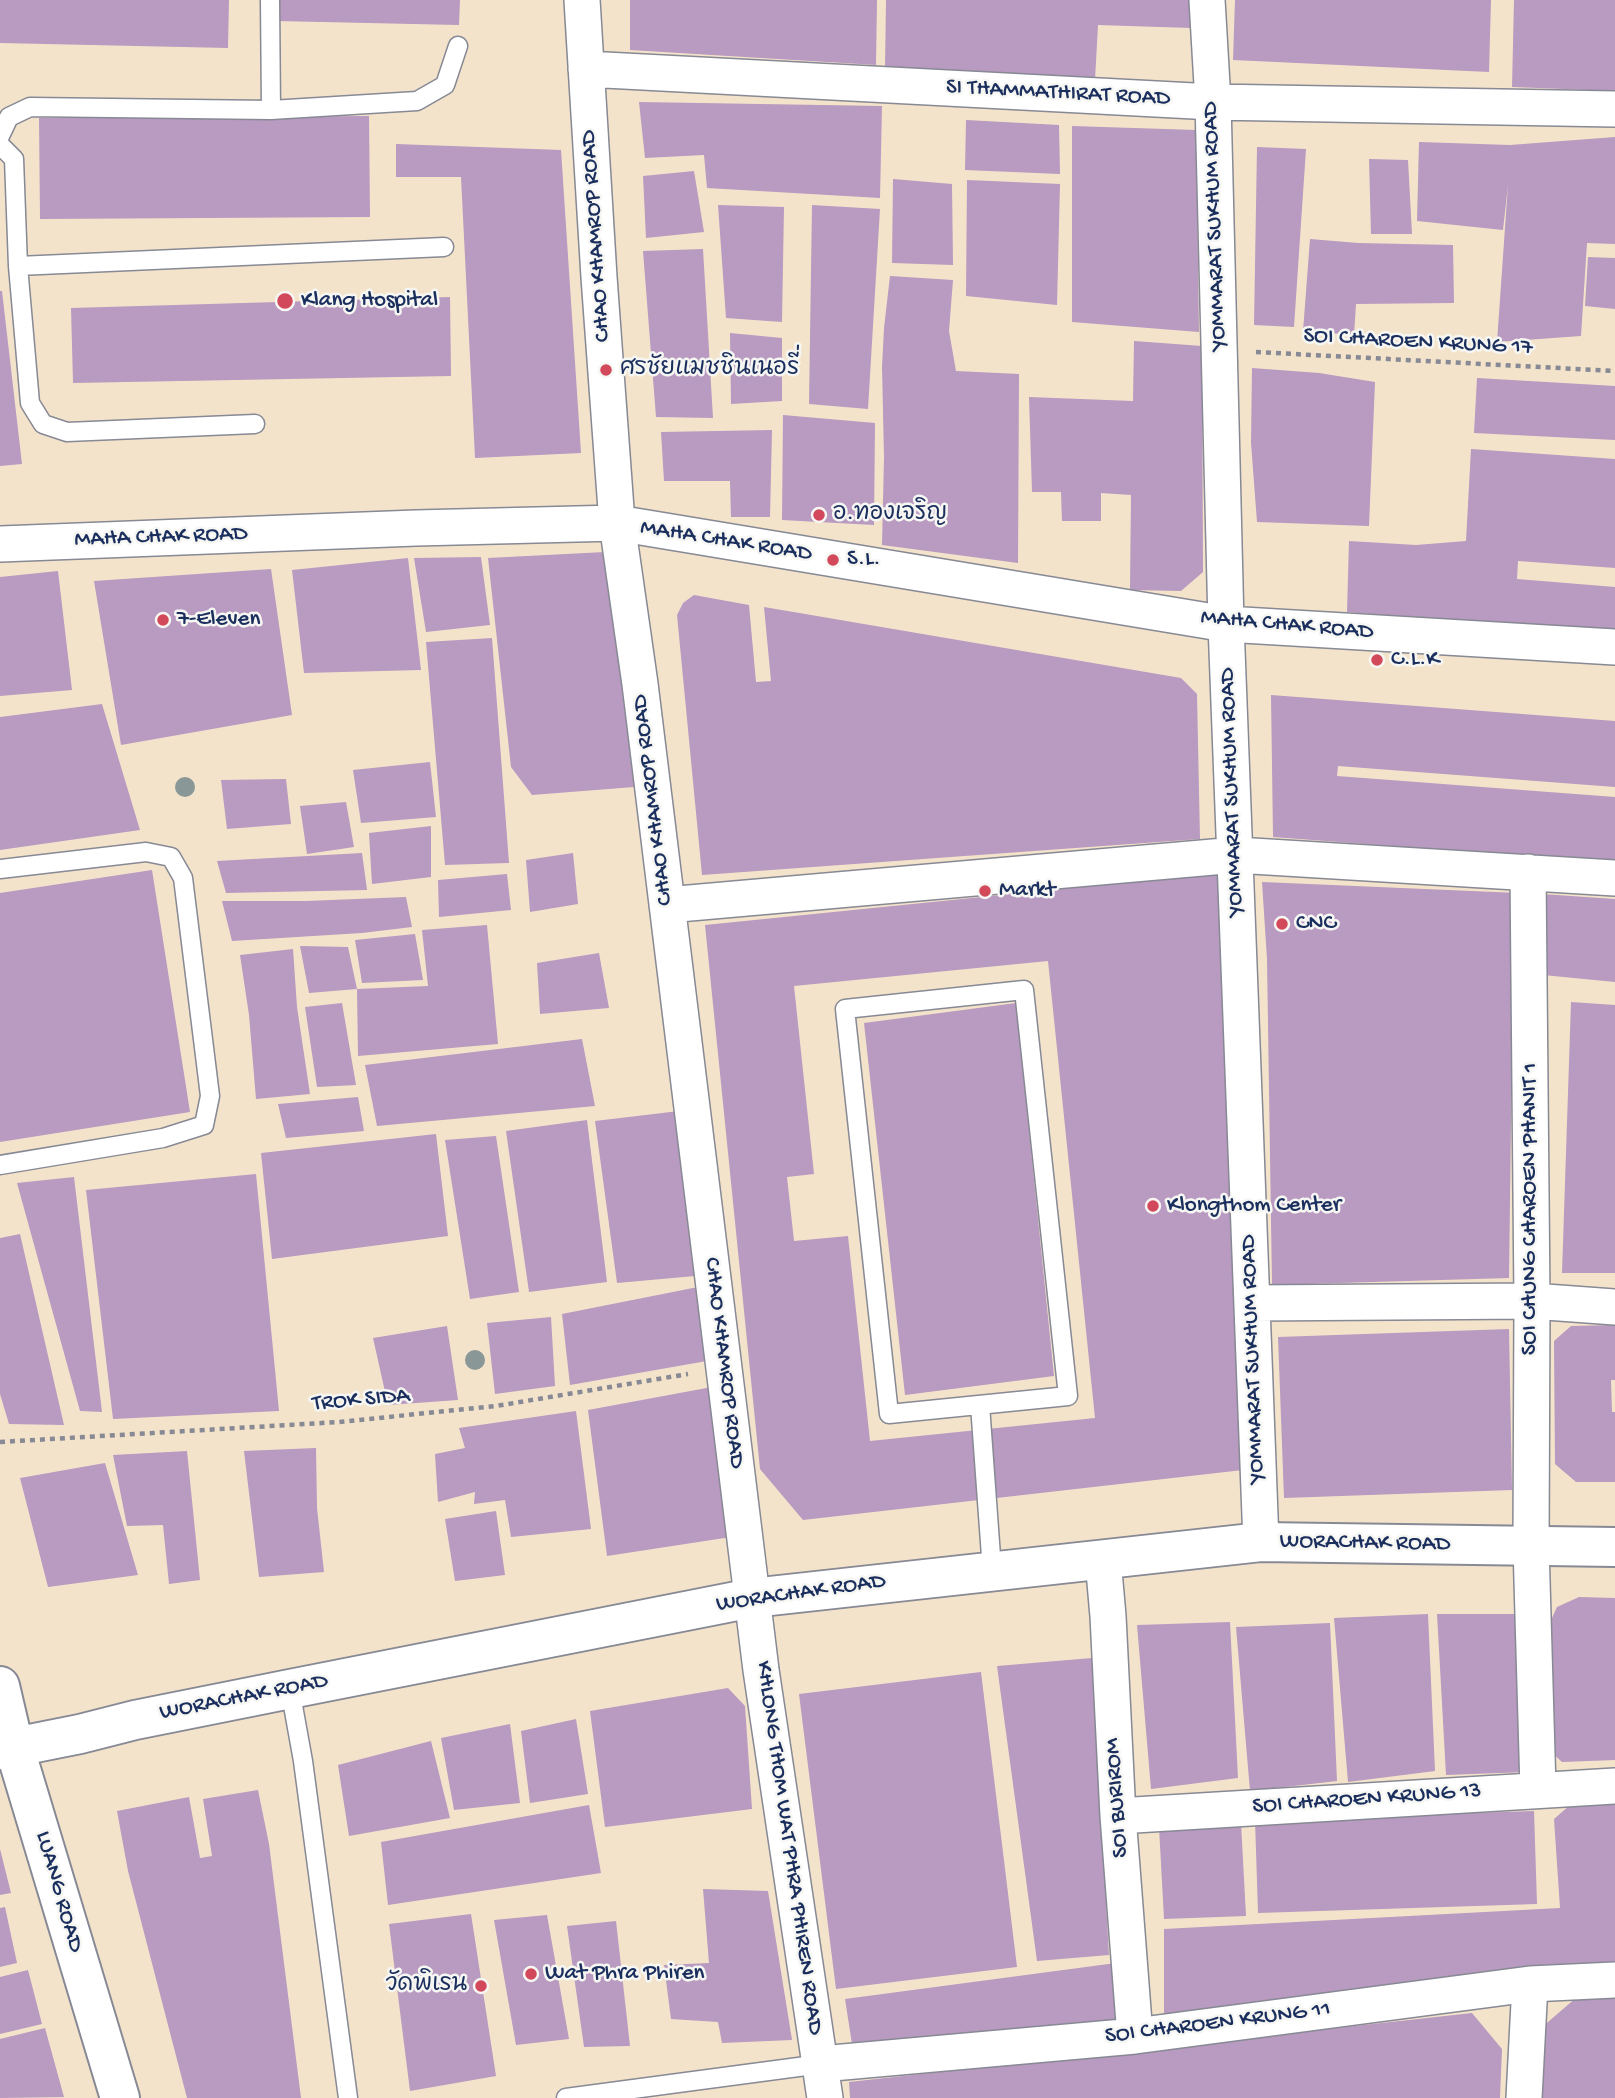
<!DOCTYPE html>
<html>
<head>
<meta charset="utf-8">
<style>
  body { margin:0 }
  canvas { display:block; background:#f3e3cb }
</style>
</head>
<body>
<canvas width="1615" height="2098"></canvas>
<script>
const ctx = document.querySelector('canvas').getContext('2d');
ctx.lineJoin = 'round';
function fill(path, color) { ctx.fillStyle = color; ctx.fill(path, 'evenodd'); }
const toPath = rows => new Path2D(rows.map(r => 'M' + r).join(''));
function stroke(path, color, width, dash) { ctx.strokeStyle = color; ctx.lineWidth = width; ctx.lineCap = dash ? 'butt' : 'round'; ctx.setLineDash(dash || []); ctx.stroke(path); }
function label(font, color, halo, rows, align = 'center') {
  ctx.font = font + ' "Gochi Hand","Playpen Sans Thai",sans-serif'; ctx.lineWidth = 5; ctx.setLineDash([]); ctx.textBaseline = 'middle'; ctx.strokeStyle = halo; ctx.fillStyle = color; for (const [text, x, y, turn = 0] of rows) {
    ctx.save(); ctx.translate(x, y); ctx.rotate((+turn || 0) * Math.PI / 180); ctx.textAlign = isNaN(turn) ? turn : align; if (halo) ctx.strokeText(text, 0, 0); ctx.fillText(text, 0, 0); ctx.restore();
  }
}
fill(toPath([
  [0,0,229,0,228,48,0,43],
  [276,0,460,0,459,25,276,21],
  [630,0,877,0,876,65,630,50],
  [886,0,1191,0,1191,28,1098,25,1095,80,885,69],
  [1235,0,1491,0,1489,72,1233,60],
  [1514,0,1615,0,1615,91,1512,87],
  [639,102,882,106,880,198,707,188,704,155,645,158],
  [369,116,370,217,40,219,39,118],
  [966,120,1059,125,1060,174,965,170],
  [1072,126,1196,130,1199,332,1072,322],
  [1615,137,1615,244,1587,243,1581,336,1497,342,1508,185,1503,230,1417,221,1419,142,1510,145],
  [396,144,561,150,581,453,475,458,461,177,396,177],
  [1257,147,1306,149,1294,327,1254,325],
  [1369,159,1408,160,1412,234,1371,234],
  [694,171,704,232,646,238,643,176],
  [893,179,952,184,953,265,892,263],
  [967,180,1060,184,1057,305,966,296],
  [718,205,784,207,782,322,726,318],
  [812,205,880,209,868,409,809,404],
  [1310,239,1358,243,1453,245,1454,303,1356,304,1354,335,1303,331],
  [703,249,713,418,656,417,643,251],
  [1588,257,1615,258,1615,309,1585,306],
  [890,276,953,280,949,331,956,371,1019,374,1018,563,882,545,884,457,882,367,884,328],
  [0,291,2,291,22,464,0,466],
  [450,297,451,376,73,383,71,308],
  [730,333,782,338,782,401,731,404],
  [1134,341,1202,346,1203,572,1181,591,1130,590,1131,495,1101,493,1101,521,1062,521,1061,492,1032,492,1029,397,1133,401],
  [1252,368,1319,373,1375,382,1369,526,1257,522,1251,443],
  [1477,378,1615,386,1615,440,1474,433],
  [783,415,875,423,874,525,782,520],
  [772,430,770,517,731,517,730,481,664,481,661,432],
  [1471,449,1615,459,1615,568,1518,561,1517,579,1615,587,1615,635,1347,612,1349,541,1416,545,1466,541],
  [605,552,634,787,532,795,511,767,488,558],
  [481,557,490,625,426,632,414,558],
  [408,558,421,670,304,673,292,570],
  [271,569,292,715,121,745,94,581],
  [58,571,72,690,0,696,0,577],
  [694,595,749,605,756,682,771,681,764,607,1181,678,1197,694,1200,839,702,875,677,615,683,603],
  [492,638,509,863,445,865,426,642],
  [1271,695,1615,721,1615,787,1338,766,1337,776,1615,797,1615,863,1273,837],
  [102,704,140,830,0,850,0,717],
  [430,762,436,817,361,823,353,770],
  [286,779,291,824,227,829,221,780],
  [346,802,354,847,307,854,300,806],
  [431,826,431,877,372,884,369,833],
  [362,853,367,890,226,893,217,861],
  [573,853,578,904,530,912,526,860],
  [152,870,190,1112,0,1142,0,893],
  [1219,873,1243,1470,803,1520,760,1469,705,925],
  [1048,961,1095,1418,870,1441,848,1236,794,1241,787,1177,814,1174,794,986],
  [507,874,511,910,439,917,438,880],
  [1262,882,1518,893,1513,968,1509,1278,1272,1285,1267,959],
  [1542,894,1615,899,1615,982,1543,975],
  [406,897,412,927,362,933,232,941,222,901,306,901],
  [487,925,498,1044,358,1056,357,989,309,993,300,946,348,947,357,989,428,986,422,930],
  [415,934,423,980,362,983,355,940],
  [293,949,297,1007,310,1094,256,1099,249,1015,240,955],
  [599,953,609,1008,540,1014,537,963],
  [1571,1002,1615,1005,1615,1273,1562,1273],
  [342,1003,356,1085,317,1087,305,1007],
  [1016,1003,1054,1376,905,1395,864,1023],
  [582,1039,595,1106,377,1126,365,1065],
  [358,1097,364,1131,286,1138,278,1104],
  [679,1111,695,1276,617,1283,595,1121],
  [587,1120,607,1282,529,1292,506,1131],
  [436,1134,448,1236,272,1259,261,1153],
  [496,1136,519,1292,470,1299,445,1140],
  [256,1174,279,1411,113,1419,86,1190],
  [74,1177,102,1412,80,1411,17,1183],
  [20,1234,64,1425,9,1424,0,1394,0,1238],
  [698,1287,707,1361,570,1385,562,1314],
  [551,1317,555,1386,495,1394,487,1323],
  [1615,1325,1615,1380,1611,1380,1612,1412,1615,1412,1615,1482,1576,1482,1555,1464,1554,1341,1571,1326],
  [447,1326,458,1400,388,1405,373,1338],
  [1509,1329,1512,1490,1284,1498,1278,1337],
  [712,1387,731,1537,607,1556,588,1410],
  [576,1411,591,1529,511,1537,505,1500,474,1504,475,1492,438,1502,435,1454,465,1448,459,1428],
  [316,1448,317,1508,324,1572,259,1577,244,1451],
  [187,1451,200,1580,169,1584,163,1525,127,1526,113,1455],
  [105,1463,138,1575,48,1587,20,1478],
  [496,1511,505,1575,455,1581,445,1519],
  [1579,1597,1615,1598,1615,1760,1562,1762,1551,1752,1547,1629,1557,1607],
  [1428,1614,1435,1771,1348,1782,1334,1618],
  [1437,1614,1520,1614,1527,1772,1446,1775],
  [1230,1622,1238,1778,1151,1789,1137,1625],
  [1330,1623,1337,1781,1250,1791,1236,1627],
  [1092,1658,1109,1955,1037,1961,997,1666],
  [981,1672,1017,1967,836,1989,799,1694],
  [728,1688,745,1706,752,1809,605,1827,590,1711],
  [576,1719,588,1794,530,1803,521,1731],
  [510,1724,520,1803,454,1810,441,1738],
  [431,1741,450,1818,349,1836,338,1765],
  [258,1790,269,1844,301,2098,187,2098,128,1871,117,1811,189,1797,200,1858,212,1856,203,1799],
  [1615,1802,1615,1972,1164,2017,1164,1929,1560,1908,1554,1819,1570,1805],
  [589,1805,601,1873,388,1905,381,1842],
  [1534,1811,1537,1904,1258,1913,1255,1820],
  [1241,1823,1246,1916,1164,1919,1159,1827],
  [0,1849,11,1893,0,1895],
  [703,1889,768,1891,792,2040,722,2043,718,2022,671,2019,664,1965,709,1963],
  [5,1907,17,1963,0,1967,0,1908],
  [471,1914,496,2076,410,2091,389,1924],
  [547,1915,569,2039,516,2045,494,1920],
  [616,1921,630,2046,584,2047,567,1926],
  [1116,1963,1119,2025,852,2044,845,1999],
  [28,1970,42,2024,0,2034,0,1977],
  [1615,1996,1615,2098,1539,2098,1541,2028,1577,1997],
  [1472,2013,1502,2049,1500,2098,850,2098,849,2082],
  [45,2028,64,2097,0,2098,0,2039]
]), '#b99ac1');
const lane = toPath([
  [270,0,271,110],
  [0,136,9,117,30,107,271,110,417,101,445,85,458,46],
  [0,145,14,159,18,266,30,403,43,424,67,432,255,424],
  [18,266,444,247],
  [0,869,146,852,171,857,183,878,210,1096,204,1125,163,1138,0,1165],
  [1024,990,1068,1396,889,1414,845,1009,1024,990],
  [980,1405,992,1570],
  [290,1689,303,1761,348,2098],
  [566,2098,821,2064]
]);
const street = toPath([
  [582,0,599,277,617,523,640,684,761,1670,825,2098],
  [1207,0,1213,102,1226,624,1261,1542],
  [586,69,1213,102,1615,109],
  [0,544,416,528,617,523,1226,624,1615,647],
  [1528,872,1532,1301,1531,1546,1538,1789],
  [667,905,1236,855,1615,878],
  [1252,1303,1532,1301,1615,1307],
  [1103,1560,1108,1616,1118,1816,1135,2036],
  [1118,1816,1615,1786],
  [821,2064,1135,2036,1530,1984,1615,1980],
  [1524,2098,1530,1984]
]);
const secondary = toPath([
  [0,1686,14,1746,120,2098],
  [0,1750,80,1734,135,1720,290,1689,752,1598,1261,1542,1615,1547]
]);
stroke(lane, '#878994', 21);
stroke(street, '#878994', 38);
stroke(secondary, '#878994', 42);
stroke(toPath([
  [1256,352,1615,371],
  [0,1442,339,1422,496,1406,688,1374]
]), '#878994', 4.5, [5, 5]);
stroke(lane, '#fff', 18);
stroke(street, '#fff', 35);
stroke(secondary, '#fff', 38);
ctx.fillStyle = '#899797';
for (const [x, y] of [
  [185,787],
  [475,1360]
]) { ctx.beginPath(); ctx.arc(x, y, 10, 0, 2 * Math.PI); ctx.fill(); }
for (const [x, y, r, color] of [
  [285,301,9,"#d1495b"],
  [606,370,7,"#d1495b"],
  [819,515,7,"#d1495b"],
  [833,560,7,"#d1495b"],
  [163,620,7,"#d1495b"],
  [1377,660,7,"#d1495b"],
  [985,891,7,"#d1495b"],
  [1282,924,7,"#d1495b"],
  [1153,1206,7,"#d1495b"],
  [531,1974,7,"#d1495b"],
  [481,1986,7,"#d1495b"]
]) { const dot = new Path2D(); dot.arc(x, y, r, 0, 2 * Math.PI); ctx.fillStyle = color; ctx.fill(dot); stroke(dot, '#f6f6f2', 2.5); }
label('23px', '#1b2f5e', '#f6f6f2', [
  ["SI THAMMATHIRAT ROAD",1058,94,3],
  ["YOMMARAT SUKHUM ROAD",1216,226,-92],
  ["CHAO KHAMROP ROAD",597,236,-94],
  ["SOI CHAROEN KRUNG 17",1418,343,3],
  ["MAHA CHAK ROAD",161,538,-2],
  ["MAHA CHAK ROAD",726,542,9],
  ["MAHA CHAK ROAD",1287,626,5],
  ["YOMMARAT SUKHUM ROAD",1233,792,-92],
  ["CHAO KHAMROP ROAD",654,800,-97],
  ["SOI CHUNG CHAROEN PHANIT 1",1531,1209,-90],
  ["YOMMARAT SUKHUM ROAD",1254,1359,-92],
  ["CHAO KHAMROP ROAD",723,1363,83],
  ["TROK SIDA",361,1401,-5],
  ["WORACHAK ROAD",1365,1544,1],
  ["WORACHAK ROAD",801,1594,-8],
  ["WORACHAK ROAD",244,1698,-11],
  ["SOI BURIROM",1118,1798,-94],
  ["SOI CHAROEN KRUNG 13",1367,1800,-4],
  ["KHLONG THOM WAT PHRA PHIREN ROAD",788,1848,82],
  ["LUANG ROAD",58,1892,74],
  ["SOI CHAROEN KRUNG 11",1218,2024,-7]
]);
label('23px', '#1b2f5e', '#f6f6f2', [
  ["Klang Hospital",301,301],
  ["ศรชัยแมชชินเนอรี่",620,370],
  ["อ.ทองเจริญ",833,515],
  ["S.L.",847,560],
  ["7-Eleven",177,620],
  ["C.L.K",1391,660],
  ["Markt",999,891],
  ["CNC",1296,924],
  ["Klongthom Center",1167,1206],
  ["Wat Phra Phiren",545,1974],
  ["วัดพิเรน",467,1986,"right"]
], 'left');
</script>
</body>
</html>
